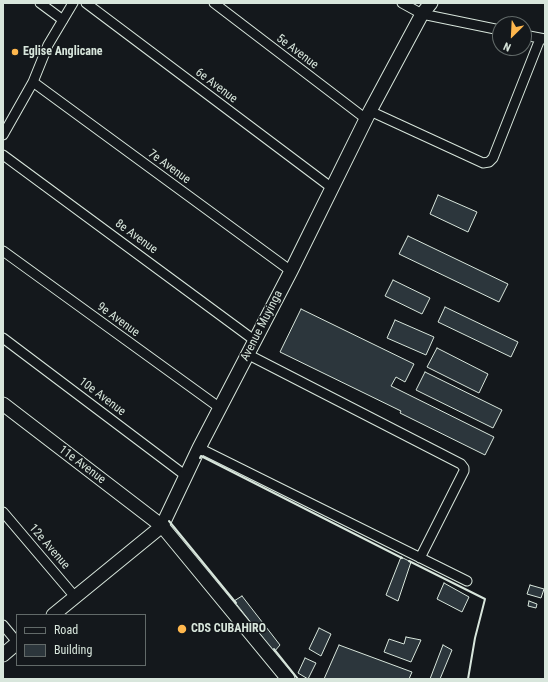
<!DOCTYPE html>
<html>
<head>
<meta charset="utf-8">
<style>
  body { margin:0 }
  #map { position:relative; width:548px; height:682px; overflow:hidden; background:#14181c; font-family:"Roboto Condensed",sans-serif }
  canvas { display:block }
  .frame { position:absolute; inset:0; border:4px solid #d8e6dc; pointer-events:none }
  .legend { position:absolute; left:16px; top:614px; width:130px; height:52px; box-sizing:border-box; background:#14181c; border:1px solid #626a69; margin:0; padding:5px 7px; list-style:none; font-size:12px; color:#d8e6dc }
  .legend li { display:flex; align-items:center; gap:8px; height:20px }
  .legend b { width:20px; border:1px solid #626a69 }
  .north { position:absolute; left:492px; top:16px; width:40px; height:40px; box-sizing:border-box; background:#14181c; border:1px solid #626a69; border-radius:50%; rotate:204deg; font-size:11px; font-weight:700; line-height:16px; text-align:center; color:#d8e6dc }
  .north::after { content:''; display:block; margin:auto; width:14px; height:18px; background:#ffb74d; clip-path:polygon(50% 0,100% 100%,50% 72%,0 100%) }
</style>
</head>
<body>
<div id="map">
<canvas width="548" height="682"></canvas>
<div class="frame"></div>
<ul class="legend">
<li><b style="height:5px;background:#14181c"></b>Road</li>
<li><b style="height:11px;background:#2c363c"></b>Building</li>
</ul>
<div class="north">N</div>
</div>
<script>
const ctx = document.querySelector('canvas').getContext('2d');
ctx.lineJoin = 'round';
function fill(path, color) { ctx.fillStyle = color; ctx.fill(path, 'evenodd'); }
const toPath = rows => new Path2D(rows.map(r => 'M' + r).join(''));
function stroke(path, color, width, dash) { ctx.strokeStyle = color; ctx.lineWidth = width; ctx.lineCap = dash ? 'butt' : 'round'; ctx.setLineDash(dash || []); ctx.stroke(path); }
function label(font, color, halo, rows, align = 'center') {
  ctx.font = font + ' "Roboto Condensed",sans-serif'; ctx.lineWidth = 3; ctx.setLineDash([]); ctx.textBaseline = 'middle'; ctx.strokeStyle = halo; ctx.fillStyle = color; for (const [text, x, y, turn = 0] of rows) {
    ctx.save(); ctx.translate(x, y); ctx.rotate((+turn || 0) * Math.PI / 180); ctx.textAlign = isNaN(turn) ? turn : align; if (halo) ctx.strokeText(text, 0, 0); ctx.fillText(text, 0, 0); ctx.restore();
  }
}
const building = toPath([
  [438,195,477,212,468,232,430,214,438,195],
  [408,236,508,284,499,302,399,254,408,236],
  [393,280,430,298,422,314,385,296,393,280],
  [445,307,518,342,511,357,438,322,445,307],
  [301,309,414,364,405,382,396,377,391,386,494,437,485,455,400,413,401,411,280,352,301,309],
  [395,320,434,337,426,355,387,338,395,320],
  [437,348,488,374,479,393,427,367,437,348],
  [425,372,502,410,493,428,416,390,425,372],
  [401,557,411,562,398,601,386,595,401,557],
  [444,583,469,597,462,612,437,599,444,583],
  [530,585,544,589,541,598,527,594,530,585],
  [242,596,280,645,274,652,234,601,242,596],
  [529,601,537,604,536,608,528,606,529,601],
  [319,628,331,634,321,656,309,649,319,628],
  [406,637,421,640,411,662,384,652,389,639,404,644,406,637],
  [339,645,412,672,409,679,324,679,339,645],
  [443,645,452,650,440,679,430,679,443,645],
  [305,658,316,663,308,679,298,673,305,658]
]);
fill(building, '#2c363c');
stroke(building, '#d8e6dc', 1);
const street = toPath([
  [40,3,63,20],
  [86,3,332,188],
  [214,3,366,119],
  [402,3,422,14,500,30],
  [524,35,545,39],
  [33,82,291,271],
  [370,111,483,163,489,162,493,158,540,39],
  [3,135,33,82,48,45,73,3],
  [3,155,254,340],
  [3,251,220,408],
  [3,338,186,476],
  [247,354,461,464,464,468,464,471,420,558],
  [199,448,467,581],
  [3,512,76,598],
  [3,625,17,642]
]);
const secondary = toPath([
  [3,404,162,526,288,679],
  [53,615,162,526,199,448,291,271,370,111,422,14,431,3],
  [3,655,17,643]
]);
stroke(street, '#d8e6dc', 11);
stroke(secondary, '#d8e6dc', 15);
stroke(street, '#14181c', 9);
stroke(secondary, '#14181c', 13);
stroke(toPath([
  [200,458,201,456,402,558],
  [169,521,236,603],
  [409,561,485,599,475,638,468,679],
  [274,649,298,679]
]), '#d8e6dc', 2);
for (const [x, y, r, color] of [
  [15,52,4,"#ffb74d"],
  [182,629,5,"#ffb74d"]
]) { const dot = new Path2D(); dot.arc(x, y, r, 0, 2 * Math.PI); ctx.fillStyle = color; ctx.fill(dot); stroke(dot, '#14181c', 1.5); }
label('bold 12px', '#d8e6dc', '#14181c', [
  ["Eglise Anglicane",23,52],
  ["CDS CUBAHIRO",191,629]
], 'left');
label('12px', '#d8e6dc', '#14181c', [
  ["5e Avenue",297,52,37],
  ["6e Avenue",216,86,37],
  ["7e Avenue",169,167,36],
  ["8e Avenue",136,237,36],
  ["9e Avenue",118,320,36],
  ["Avenue Muyinga",262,326,-63],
  ["10e Avenue",102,397,37],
  ["11e Avenue",82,465,37],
  ["12e Avenue",49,547,49]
]);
</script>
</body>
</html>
